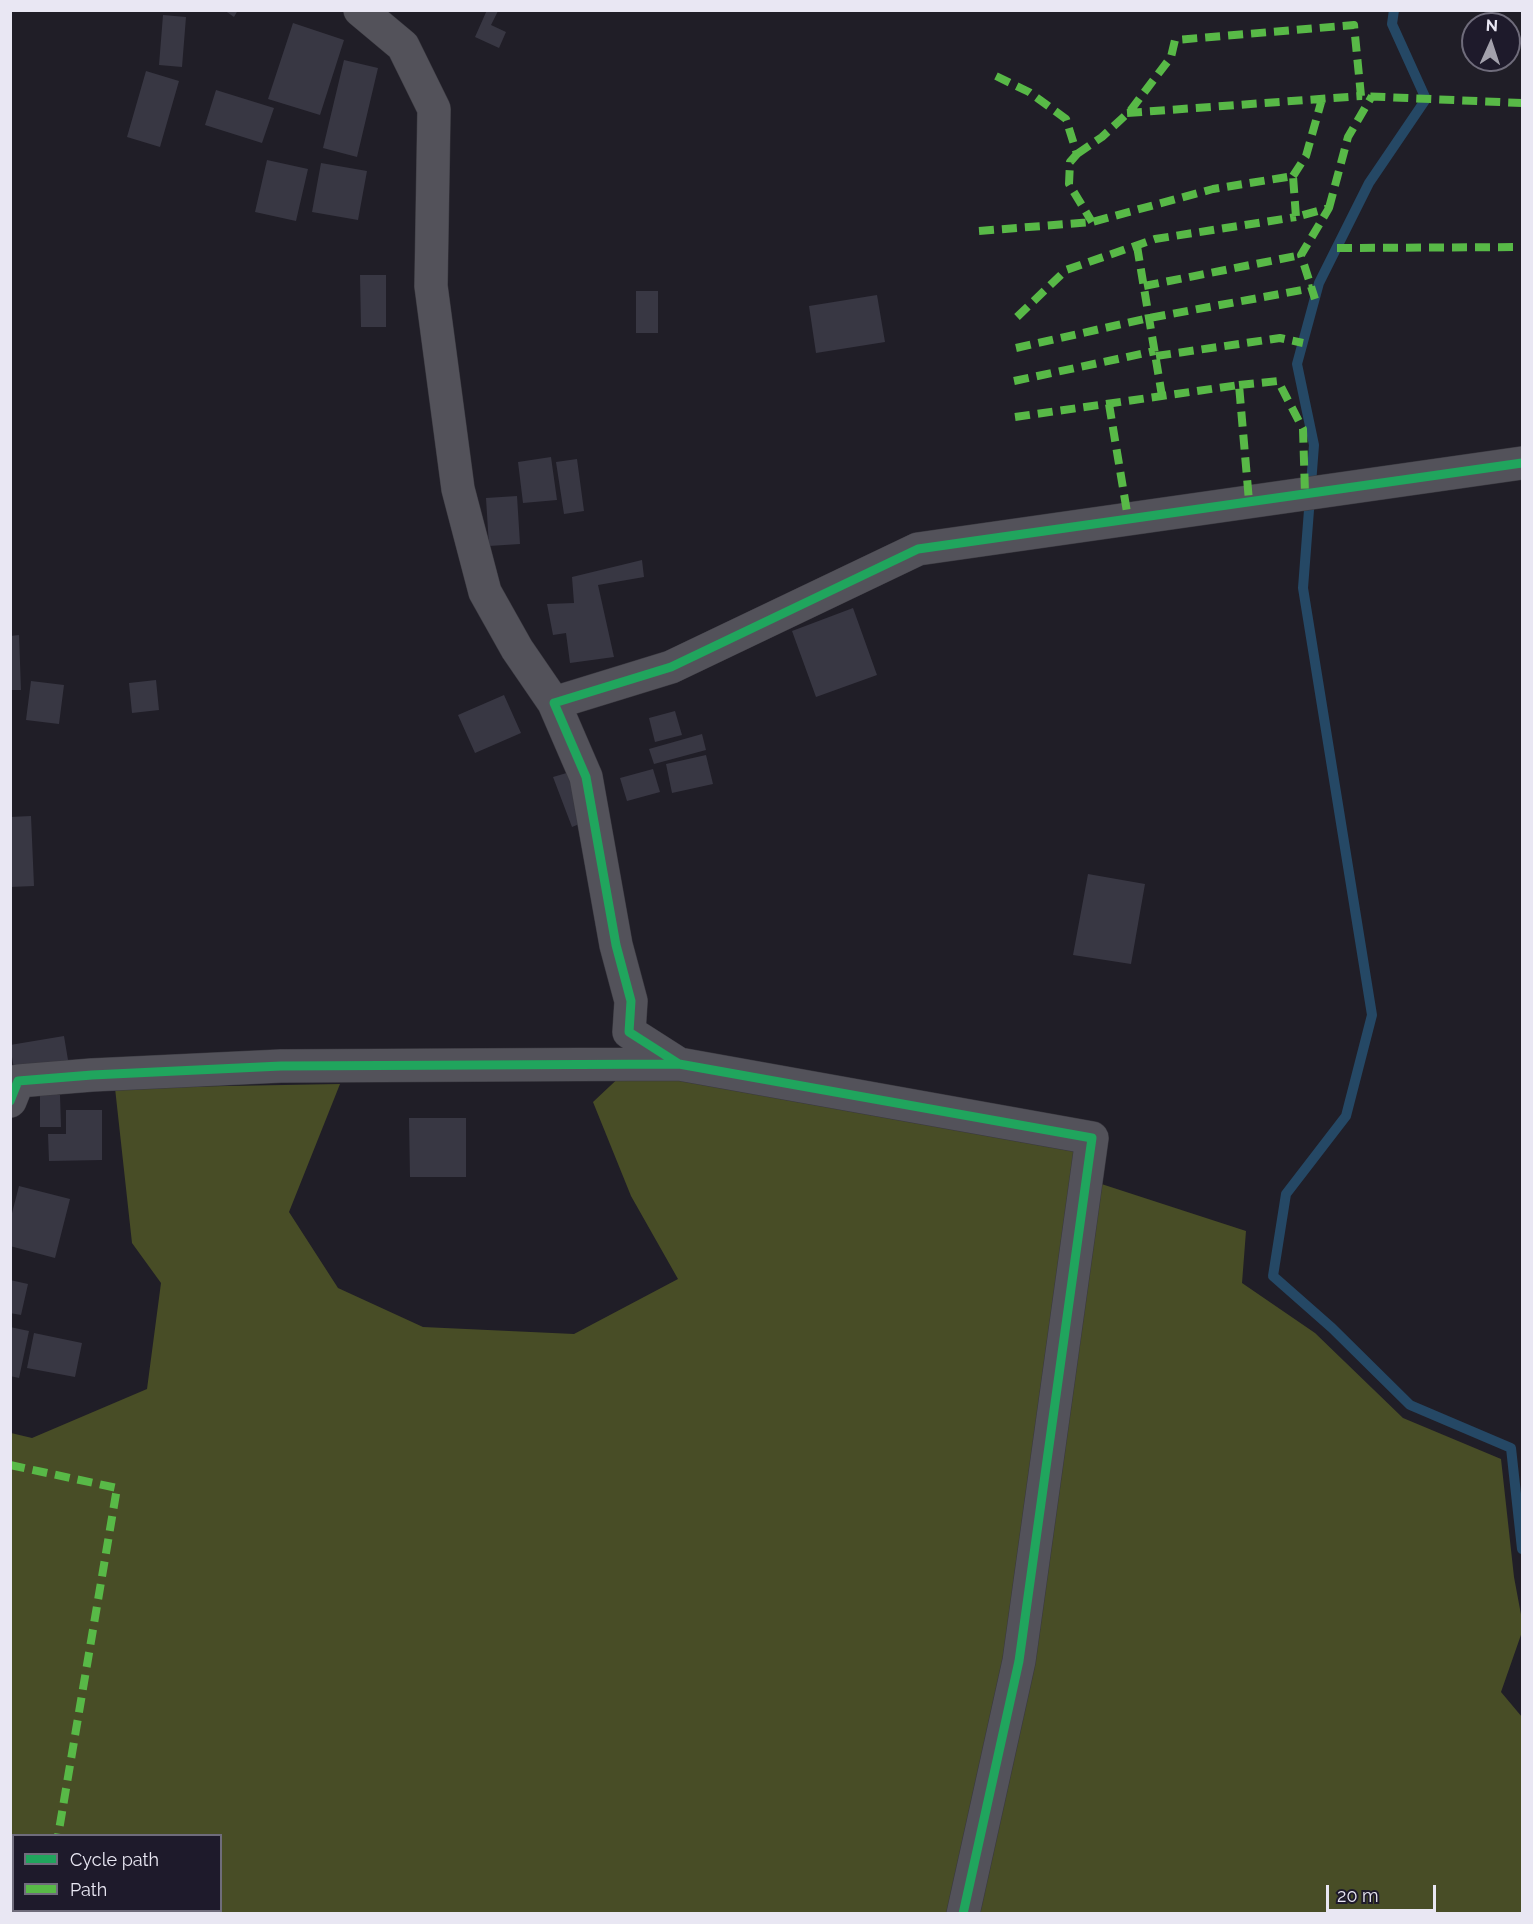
<!DOCTYPE html>
<html>
<head>
<meta charset="utf-8">
<style>
  body { margin:0 }
  #map { position:relative; width:1533px; height:1924px; overflow:hidden; background:#201e27; font-family:Raleway,sans-serif }
  canvas { display:block }
  .frame { position:absolute; inset:0; border:12px solid #e9e7f3; pointer-events:none }
  .legend { position:absolute; left:12px; top:1834px; width:210px; height:78px; box-sizing:border-box; background:#1e1a2b; border:2px solid #6f6c7b; margin:0; padding:8px 10px; list-style:none; font-size:18px; color:#e9e7f3 }
  .legend li { display:flex; align-items:center; gap:12px; height:30px }
  .legend b { width:30px; border:2px solid #6f6c7b }
  .north { position:absolute; left:1461px; top:12px; width:60px; height:60px; box-sizing:border-box; background:#1e1a2b; border:2px solid #6f6c7b; border-radius:50%; rotate:3deg; font-size:16px; font-weight:700; line-height:24px; text-align:center; color:#e9e7f3 }
  .north::after { content:''; display:block; margin:auto; width:21px; height:27px; background:#a3a1ac; clip-path:polygon(50% 0,100% 100%,50% 72%,0 100%) }
  .scale { position:absolute; left:1326px; top:1885px; width:110px; height:27px; box-sizing:border-box; border:3px solid #e9e7f3; border-top:0; padding-left:8px; font-size:18px; line-height:21px; white-space:nowrap; color:#e9e7f3; -webkit-text-stroke:4px #1e1a2b; paint-order:stroke }
</style>
</head>
<body>
<div id="map">
<canvas width="1533" height="1924"></canvas>
<div class="frame"></div>
<ul class="legend">
<li><b style="height:8px;background:#20a55d"></b>Cycle path</li>
<li><b style="height:8px;background:#58b947"></b>Path</li>
</ul>
<div class="north">N</div>
<div class="scale">20 m</div>
</div>
<script>
const ctx = document.querySelector('canvas').getContext('2d');
ctx.lineJoin = 'round';
function fill(path, color) { ctx.fillStyle = color; ctx.fill(path, 'evenodd'); }
const toPath = rows => new Path2D(rows.map(r => 'M' + r).join(''));
function stroke(path, color, width, dash) { ctx.strokeStyle = color; ctx.lineWidth = width; ctx.lineCap = dash ? 'butt' : 'round'; ctx.setLineDash(dash || []); ctx.stroke(path); }
fill(toPath([
  [626,1071,1077,1143,1083,1178,1246,1231,1242,1283,1315,1333,1403,1418,1501,1459,1514,1577,1522,1620,1522,1632,1501,1692,1522,1717,1522,1913,11,1914,11,1433,32,1438,147,1389,161,1283,132,1243,115,1088,340,1084,289,1212,338,1288,423,1327,574,1334,678,1279,631,1196,593,1102],
  [14,1836,220,1836,220,1910,14,1910]
]), '#484d26');
stroke(toPath([
  [1394,10,1392,24,1426,99,1369,183,1319,283,1297,364,1314,445,1303,588,1372,1015,1346,1116,1286,1194,1273,1276,1332,1328,1410,1405,1511,1448,1522,1549]
]), '#254865', 10);
fill(toPath([
  [224,10,238,10,234,17],
  [487,10,498,11,491,25,506,32,499,48,475,37],
  [163,15,186,17,182,67,159,65],
  [293,23,344,40,320,115,268,99],
  [344,60,378,68,357,157,323,148],
  [146,71,179,81,160,147,127,137],
  [216,90,274,108,262,143,205,125],
  [267,160,308,169,296,221,255,212],
  [321,163,367,171,358,220,312,212],
  [360,275,386,275,386,327,361,327],
  [636,291,658,291,658,333,636,333],
  [877,295,885,342,816,353,809,306],
  [551,457,557,500,523,503,518,462],
  [577,459,584,511,564,514,556,462],
  [517,496,520,544,489,546,486,498],
  [642,560,644,577,598,585,614,657,570,663,566,633,553,635,547,604,574,603,572,577],
  [853,608,877,675,816,697,792,631],
  [19,635,21,690,10,690,10,636],
  [156,680,159,710,132,713,129,683],
  [31,681,64,685,59,724,26,720],
  [504,695,521,733,475,753,458,715],
  [675,711,682,735,655,742,649,718],
  [702,734,706,750,654,764,649,749],
  [706,755,713,784,672,793,666,764],
  [653,769,660,792,627,801,620,778],
  [570,772,589,820,572,827,553,777],
  [31,816,34,886,10,887,10,817],
  [1088,874,1145,884,1131,964,1073,955],
  [64,1036,68,1060,14,1069,10,1045],
  [40,1094,60,1095,61,1127,40,1127],
  [66,1110,102,1110,102,1160,49,1161,48,1134,66,1134],
  [409,1118,466,1118,466,1177,410,1177],
  [19,1186,70,1199,55,1258,10,1246,10,1221],
  [10,1280,28,1284,21,1315,10,1313],
  [10,1327,29,1331,19,1378,10,1376],
  [34,1333,82,1343,75,1377,27,1368]
]), '#383743');
const minor = toPath([
  [360,10,403,46,434,109,431,286,458,489,485,592,517,649,554,703],
  [679,1064,1092,1138,1019,1661,963,1914],
  [10,1101,18,1081,92,1075,281,1066,679,1064,629,1032,631,1001,616,945,586,777,554,703,671,667,918,549,1522,463]
]);
stroke(minor, '#3a3940', 34);
stroke(minor, '#53525a', 33);
stroke(toPath([
  [996,76,1029,92,1066,119,1077,154,1070,162,1069,184,1092,222],
  [1127,113,1361,96],
  [1077,154,1102,137,1130,111,1171,57,1175,40,1354,25,1361,96,1522,103],
  [1293,176,1306,156,1322,99],
  [1329,208,1348,137,1372,96],
  [979,231,1092,222,1213,189,1293,176,1296,217,1329,208,1301,255,1315,299],
  [1137,246,1162,396],
  [1337,248,1522,247],
  [1144,286,1301,255],
  [1017,317,1066,270,1155,239,1296,217],
  [1016,348,1149,318,1313,288],
  [1156,356,1280,338,1303,343],
  [1014,381,1155,351],
  [1239,385,1278,381,1303,429,1305,493],
  [1109,404,1128,518],
  [1015,417,1239,385,1249,501],
  [10,1465,117,1488,58,1836],
  [45,1914,46,1910]
]), '#58b947', 8, [15, 8]);
stroke(toPath([
  [679,1064,1092,1138,1019,1661,963,1914],
  [10,1101,18,1081,92,1075,281,1066,679,1064,629,1032,631,1001,616,945,586,777,554,703,671,667,918,549,1522,463]
]), '#20a55d', 9);
</script>
</body>
</html>
